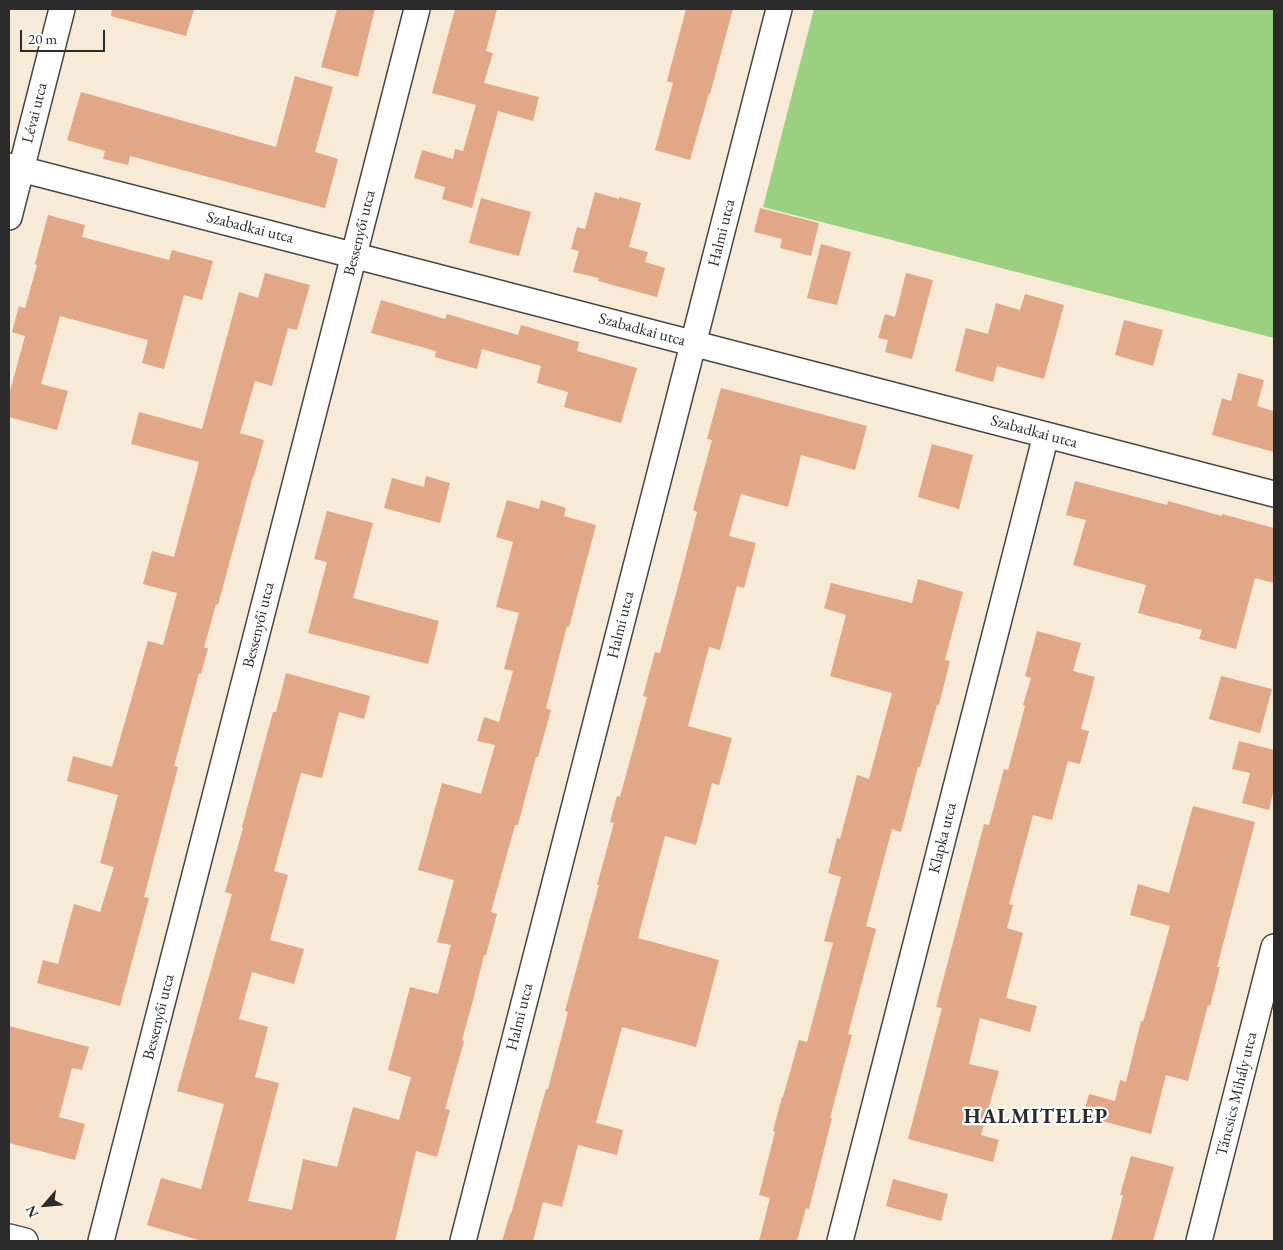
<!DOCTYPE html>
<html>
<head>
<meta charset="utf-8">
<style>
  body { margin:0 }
  #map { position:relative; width:1283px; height:1250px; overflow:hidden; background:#f7ebd8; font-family:"EB Garamond",serif }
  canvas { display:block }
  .frame { position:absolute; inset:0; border:10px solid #2b2b2b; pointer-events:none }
  .north { position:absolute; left:20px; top:1180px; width:50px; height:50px; -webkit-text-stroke:4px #fff; paint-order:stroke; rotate:243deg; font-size:14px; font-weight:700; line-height:20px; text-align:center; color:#2b2b2b }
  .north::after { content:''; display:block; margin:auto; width:18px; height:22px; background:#2b2b2b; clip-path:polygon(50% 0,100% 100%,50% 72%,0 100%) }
  .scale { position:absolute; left:20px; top:30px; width:85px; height:22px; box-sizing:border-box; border:2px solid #2b2b2b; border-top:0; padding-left:6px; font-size:15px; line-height:18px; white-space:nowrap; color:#2b2b2b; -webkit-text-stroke:4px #fff; paint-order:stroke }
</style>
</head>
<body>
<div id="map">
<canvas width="1283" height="1250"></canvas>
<div class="frame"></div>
<div class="north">N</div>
<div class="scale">20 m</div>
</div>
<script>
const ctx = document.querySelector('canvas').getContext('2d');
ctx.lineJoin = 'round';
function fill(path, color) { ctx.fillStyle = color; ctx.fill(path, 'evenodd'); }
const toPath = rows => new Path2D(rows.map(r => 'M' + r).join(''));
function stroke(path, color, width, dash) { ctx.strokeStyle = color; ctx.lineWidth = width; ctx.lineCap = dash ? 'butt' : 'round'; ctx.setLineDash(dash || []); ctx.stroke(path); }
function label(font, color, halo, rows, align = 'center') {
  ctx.font = font + ' "EB Garamond",serif'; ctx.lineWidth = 4.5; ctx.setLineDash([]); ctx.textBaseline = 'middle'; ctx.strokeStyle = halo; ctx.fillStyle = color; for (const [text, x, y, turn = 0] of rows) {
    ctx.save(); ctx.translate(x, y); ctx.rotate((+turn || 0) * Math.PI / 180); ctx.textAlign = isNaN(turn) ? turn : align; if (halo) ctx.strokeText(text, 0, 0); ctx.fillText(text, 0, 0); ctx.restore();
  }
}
fill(toPath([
  [814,9,1274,9,1274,338,763,207]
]), '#9cd081');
fill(toPath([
  [112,9,194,9,186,36,111,16],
  [337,9,375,9,358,77,321,67],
  [455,9,497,9,486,51,493,53,484,83,539,97,533,121,498,111,472,208,442,199,445,187,414,178,422,150,453,159,455,149,463,151,476,105,432,93],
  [686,9,733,9,710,94,709,93,690,160,655,150,673,83,667,81],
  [295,76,333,87,315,152,338,159,325,208,130,156,128,165,103,159,105,151,67,140,81,92,276,147],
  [595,192,619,199,619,197,641,203,629,247,648,252,645,262,665,268,657,297,598,281,599,278,573,272,579,251,571,249,577,227,585,229],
  [481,198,531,212,519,256,469,243],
  [760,208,819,223,811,256,780,248,782,239,754,232],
  [48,215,85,225,82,237,169,260,172,250,213,261,202,300,184,295,164,369,142,363,148,340,60,316,41,384,68,391,57,430,9,417,9,395,25,336,12,332,19,306,25,308,37,265,35,264],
  [821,244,851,252,837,305,807,298],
  [265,273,310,285,297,330,288,328,272,386,255,381,240,433,264,440,254,476,253,476,218,605,216,604,204,648,208,648,201,674,199,673,174,766,178,767,144,897,149,898,120,1006,37,983,43,960,58,964,74,904,100,912,114,867,100,863,118,795,67,781,73,756,112,767,148,641,163,645,177,593,143,584,152,551,174,557,199,462,131,444,139,412,202,429,239,292,258,298],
  [906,273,933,280,912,359,885,352,888,340,878,338,885,314,895,317],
  [1025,294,1064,305,1044,379,997,366,993,382,955,371,966,328,988,334,996,303,1020,310],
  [381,300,445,319,447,314,518,335,521,325,579,342,577,351,637,368,621,423,564,407,568,392,537,383,541,366,482,349,477,369,435,357,436,351,371,333],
  [1124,320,1163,330,1153,366,1115,355],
  [1238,373,1264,380,1257,406,1274,411,1274,452,1212,435,1222,398,1231,401],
  [721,388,867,426,855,470,801,455,788,507,741,494,729,536,756,543,744,588,737,586,720,650,709,647,688,726,732,738,719,785,712,783,696,845,665,836,638,938,719,960,696,1047,622,1027,596,1123,623,1130,617,1155,578,1145,562,1207,543,1202,533,1241,502,1241,510,1214,511,1214,546,1089,548,1089,568,1012,565,1011,599,885,597,885,614,823,610,822,617,796,620,797,647,697,643,696,655,652,660,653,682,571,697,512,693,510,712,440,707,439],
  [932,444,973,455,959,509,918,497],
  [426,476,450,483,440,523,384,508,392,478,424,487],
  [1075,481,1167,505,1168,501,1222,516,1222,514,1274,528,1274,583,1255,578,1236,649,1199,639,1202,630,1138,613,1146,585,1073,565,1086,520,1066,515],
  [507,500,539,509,541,500,566,508,564,516,596,525,569,627,567,626,546,708,551,710,538,757,536,757,518,825,515,825,491,912,497,914,486,955,484,955,472,1004,462,1040,464,1041,461,1052,445,1109,450,1110,437,1157,416,1151,395,1241,202,1241,147,1225,161,1178,201,1189,224,1104,177,1091,232,894,225,892,243,828,242,827,273,712,276,712,286,673,370,696,364,719,339,712,322,778,301,773,274,871,288,875,270,940,304,949,294,984,252,972,239,1019,268,1027,255,1077,279,1083,248,1201,292,1210,303,1159,337,1167,353,1107,399,1120,411,1077,388,1070,410,987,438,994,451,945,437,942,454,880,418,870,442,783,481,794,495,745,477,741,484,717,499,722,513,671,504,669,519,613,496,607,513,542,496,537],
  [327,511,373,523,353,598,439,621,428,664,308,633,327,562,314,559],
  [918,579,963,592,945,660,950,661,939,705,937,705,920,767,918,767,901,832,892,829,866,926,876,929,848,1034,852,1035,830,1118,832,1118,809,1209,806,1208,797,1241,759,1241,770,1198,759,1195,775,1132,773,1131,782,1097,783,1097,799,1040,807,1042,833,943,824,941,841,877,828,873,837,838,840,839,857,775,869,779,892,693,830,676,846,615,824,608,831,583,912,603],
  [1037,631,1081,643,1073,671,1095,677,1081,729,1089,731,1080,764,1068,761,1052,820,1033,815,1009,904,1013,905,1007,928,1023,933,1006,998,1037,1006,1030,1032,980,1018,969,1064,999,1071,981,1135,999,1140,993,1162,908,1139,942,1008,936,1007,984,824,989,825,1004,769,1008,770,1025,706,1023,705,1031,678,1025,676],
  [1221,676,1272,689,1260,733,1209,719],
  [1239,741,1274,750,1274,789,1269,810,1242,803,1250,773,1232,769],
  [1193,806,1255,822,1217,967,1220,967,1210,1006,1208,1005,1188,1081,1166,1075,1151,1134,1083,1116,1089,1094,1115,1101,1120,1080,1126,1082,1141,1021,1143,1022,1170,926,1130,915,1138,884,1169,893],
  [9,1026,89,1047,82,1070,72,1068,59,1117,85,1124,75,1160,9,1143],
  [1131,1156,1174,1167,1153,1241,1111,1241,1123,1195,1120,1195],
  [893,1179,948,1194,941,1221,886,1206]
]), '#e2a787');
const minor = toPath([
  [9,166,1274,494],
  [9,217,62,9],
  [9,1237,25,1241],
  [101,1241,417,9],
  [463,1241,779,9],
  [840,1241,1046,435],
  [1199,1241,1274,947]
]);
stroke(minor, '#4a4845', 28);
stroke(minor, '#fff', 25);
label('16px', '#2b2b2b', '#fff', [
  ["Lévai utca",35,113,-76],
  ["Szabadkai utca",250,228,14],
  ["Bessenyői utca",360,233,-76],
  ["Halmi utca",722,233,-76],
  ["Szabadkai utca",642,330,15],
  ["Szabadkai utca",1034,432,15],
  ["Bessenyői utca",259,625,-76],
  ["Halmi utca",621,625,-76],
  ["Klapka utca",943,838,-76],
  ["Bessenyői utca",159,1017,-76],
  ["Halmi utca",520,1017,-76],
  ["Táncsics Mihály utca",1237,1094,-76]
]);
ctx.letterSpacing = '1px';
label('bold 21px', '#2b2b2b', '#fff', [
  ["HALMITELEP",1036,1117]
]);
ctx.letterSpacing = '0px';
</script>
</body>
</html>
